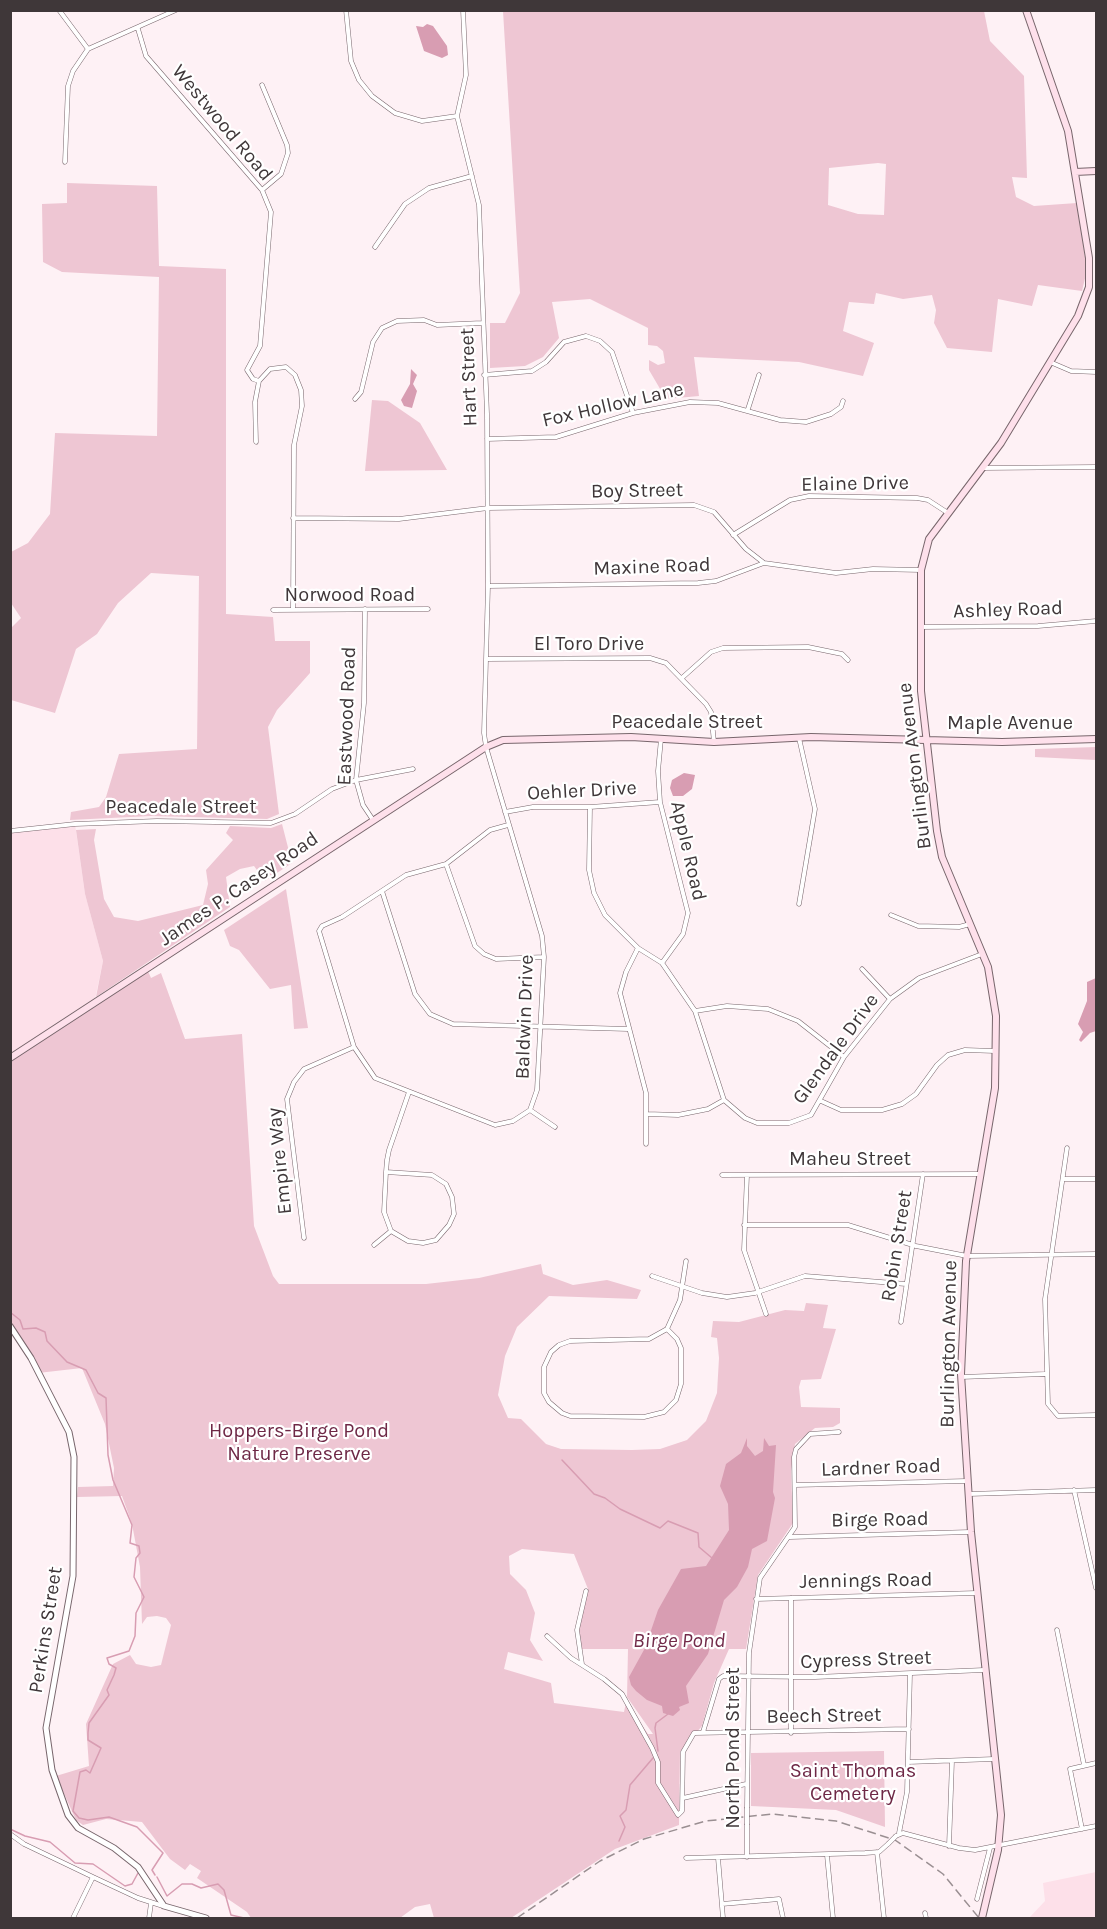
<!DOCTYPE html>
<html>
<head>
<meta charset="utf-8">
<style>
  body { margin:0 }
  #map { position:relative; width:1107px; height:1929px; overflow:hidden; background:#fef1f5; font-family:Karla,sans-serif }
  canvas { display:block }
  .frame { position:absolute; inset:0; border:12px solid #3f3739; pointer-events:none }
</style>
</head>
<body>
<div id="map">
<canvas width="1107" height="1929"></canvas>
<div class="frame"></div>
</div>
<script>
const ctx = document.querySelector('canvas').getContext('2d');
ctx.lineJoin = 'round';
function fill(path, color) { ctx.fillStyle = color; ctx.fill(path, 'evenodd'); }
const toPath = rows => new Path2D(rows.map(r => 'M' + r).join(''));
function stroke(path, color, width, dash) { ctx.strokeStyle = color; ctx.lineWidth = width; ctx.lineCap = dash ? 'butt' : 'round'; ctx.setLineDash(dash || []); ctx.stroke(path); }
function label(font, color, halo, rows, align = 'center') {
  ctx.font = font + ' Karla,sans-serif'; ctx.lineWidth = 4.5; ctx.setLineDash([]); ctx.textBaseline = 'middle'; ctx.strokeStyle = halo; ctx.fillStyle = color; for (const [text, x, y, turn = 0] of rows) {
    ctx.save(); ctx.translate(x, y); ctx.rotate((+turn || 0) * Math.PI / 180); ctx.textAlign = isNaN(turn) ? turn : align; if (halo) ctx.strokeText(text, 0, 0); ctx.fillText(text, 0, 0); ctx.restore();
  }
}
fill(toPath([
  [75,824,85,894,103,961,94,1004,11,1058,11,831],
  [1096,1872,1096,1918,1029,1918,1045,1901,1043,1883]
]), '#fde0e9');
fill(toPath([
  [503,11,984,11,990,41,1024,76,1027,178,1012,177,1016,197,1034,206,1077,203,1087,270,1082,291,1038,285,1032,306,998,299,992,352,947,348,934,323,936,310,932,295,903,299,876,293,874,304,849,302,843,331,874,343,863,376,799,362,694,357,699,396,666,399,649,370,649,360,658,365,665,363,663,351,657,346,648,345,648,328,590,299,552,302,559,338,543,357,525,366,490,368,490,323,505,323,520,293],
  [878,163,886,164,884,215,858,214,828,205,829,168],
  [67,183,157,186,159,266,226,269,226,614,273,617,275,641,310,641,310,673,277,710,268,727,279,814,267,819,151,816,70,820,71,812,99,807,106,797,119,754,197,749,199,576,151,573,118,603,97,634,76,649,55,713,11,700,11,628,21,618,11,603,11,552,28,543,50,514,55,433,157,436,159,277,62,272,43,262,42,204,67,203],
  [372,400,388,401,420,423,447,470,365,471],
  [1096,747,1096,760,1035,757,1035,749],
  [282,824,292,863,265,881,254,866,240,869,226,877,230,907,96,997,103,961,85,894,76,830,96,829,94,840,104,899,114,917,138,921,203,905,208,884,206,870,233,840,226,833,230,826,271,828],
  [286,889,308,1028,294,1029,291,985,270,989,239,950,230,946,224,930],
  [147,969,151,978,161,973,185,1039,242,1034,254,1226,273,1276,279,1284,426,1284,479,1278,541,1264,543,1274,573,1285,607,1280,641,1290,637,1299,549,1296,517,1327,505,1356,498,1395,508,1418,521,1419,546,1444,561,1449,632,1450,660,1449,687,1440,706,1421,717,1393,719,1358,717,1338,711,1337,713,1321,739,1322,785,1310,804,1311,806,1303,828,1305,823,1328,836,1329,821,1379,801,1380,799,1387,801,1407,840,1408,840,1423,833,1427,815,1428,795,1444,791,1471,793,1523,758,1575,746,1649,729,1649,714,1683,702,1726,680,1752,679,1825,615,1849,511,1918,434,1918,430,1904,415,1907,400,1918,251,1918,247,1912,197,1878,201,1871,190,1864,185,1870,170,1859,142,1822,106,1819,83,1825,76,1820,56,1776,89,1766,86,1724,113,1664,130,1655,136,1664,151,1667,161,1665,171,1625,166,1618,157,1616,147,1617,142,1624,140,1567,132,1524,122,1496,77,1497,78,1487,113,1486,114,1468,105,1424,82,1368,38,1373,11,1327,11,1058],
  [522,1549,574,1554,588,1589,577,1634,581,1649,628,1649,627,1697,653,1734,648,1734,626,1702,624,1712,554,1703,551,1683,504,1669,508,1652,543,1661,530,1640,535,1613,526,1590,510,1574,509,1556],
  [884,1751,885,1827,836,1810,751,1806,751,1753]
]), '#eec6d3');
fill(toPath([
  [427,24,433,26,447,46,448,55,442,58,424,51,416,26,423,27],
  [411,369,417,375,413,384,417,391,412,408,404,406,401,400,410,384],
  [684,773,695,775,692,789,683,796,673,796,670,788,672,780],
  [1096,978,1096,1031,1090,1033,1081,1042,1079,1040,1083,1032,1078,1024,1087,1001,1087,982],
  [747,1438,747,1446,755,1456,763,1451,764,1438,769,1446,776,1445,773,1492,775,1498,767,1541,752,1549,748,1567,737,1587,724,1600,708,1654,686,1686,689,1703,679,1707,680,1710,673,1716,663,1713,662,1706,647,1700,636,1691,631,1685,629,1677,645,1648,658,1610,681,1569,706,1566,729,1530,728,1504,720,1486,726,1464,741,1453]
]), '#d89db2');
stroke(toPath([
  [10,1312,20,1320,23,1329,36,1328,45,1332,47,1341,67,1362,86,1370,98,1393,106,1398,108,1455,113,1480,132,1525,130,1543,139,1546,140,1553,136,1558,134,1577,144,1597,136,1613,135,1636,129,1651,107,1658,109,1664,116,1668,114,1675,107,1690,109,1695,89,1723,88,1733,88,1740,101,1748,90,1773,86,1770,80,1772,73,1811,79,1818,88,1820,109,1817,137,1827,163,1853,152,1870,155,1875],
  [562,1460,594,1494,605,1498,620,1509,660,1528,668,1521,698,1533,699,1547,712,1558],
  [658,1751,655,1728,656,1723,668,1714],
  [10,1829,25,1836,50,1842,75,1863,93,1864,125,1886,132,1884,138,1873],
  [619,1841,625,1827,620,1816,626,1810,630,1785,653,1758],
  [157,1877,167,1896,182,1884,192,1884,201,1888,218,1884,224,1890,231,1915,244,1918]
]), '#d89db2', 1.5);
const minor = toPath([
  [59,10,88,49],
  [346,10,351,61,359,80,372,96,395,113,422,121,457,116],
  [463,10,466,75,457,116,479,205,487,414,488,586,484,733,486,747,542,936,544,957,537,1090,530,1110,513,1121,495,1125,375,1078,354,1047,319,931,322,926,342,917,406,875,446,864,490,830,508,825],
  [138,29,146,56,262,190,271,212,260,346,247,370,253,379,259,381,270,369,286,367,295,375,301,390,302,406,294,445,293,608],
  [65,162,68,86,73,71,88,49,176,10],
  [262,190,281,174,288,153,287,145,262,85],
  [375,247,405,204,429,188,472,176],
  [1050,362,1071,371,1096,372],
  [484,375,532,371,546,362,564,342,586,336,600,341,612,352,633,413],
  [355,399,361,392,373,342,382,328,397,321,424,320,437,325,482,323],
  [748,409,759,375],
  [487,439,556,437,633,413,690,402,718,403,780,420,806,422,831,414,841,407,843,401],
  [256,442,255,402,259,381],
  [983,468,1096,467],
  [293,518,399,519,488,508,694,505,714,512,746,549,764,563],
  [733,535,790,500,809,496,917,498,928,500,948,513],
  [488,586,698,583,716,581,764,563,836,573,873,569,921,570],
  [365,609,364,703,356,780,363,805,373,820],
  [273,610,428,609],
  [920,627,1038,626,1096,621],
  [486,659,650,658,666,663,706,704,711,712,714,742],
  [683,677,711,652,723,648,808,647,842,654,848,660],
  [799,738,815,809,799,904],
  [661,739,658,771,660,802,688,913,683,934,662,963],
  [590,807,589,870,594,893,605,915,638,948,662,963,695,1011,724,1100,745,1118,757,1123,789,1123,811,1115,844,1057,890,999,919,978,982,954],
  [505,812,533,807,590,807,660,802],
  [10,831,75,824,157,821,271,823,295,814,332,789,356,780,413,769],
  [446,864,475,946,484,954,496,959,544,957],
  [382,891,415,994,430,1014,453,1024,628,1029],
  [891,915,918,926,959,927,970,924],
  [638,948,626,972,620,993,646,1093,646,1144],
  [862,969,890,999],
  [695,1011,727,1006,768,1009,798,1021,844,1057],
  [821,1101,841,1110,882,1110,902,1104,916,1094,937,1065,948,1055,965,1050,995,1051],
  [530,1110,555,1127],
  [647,1114,678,1115,708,1109,724,1100],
  [1067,1148,1045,1299,1048,1404,1058,1416,1096,1415],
  [386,1172,432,1175,446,1184,452,1197,454,1214,449,1225,436,1240,423,1243,408,1241,391,1231,384,1212,386,1172,387,1160,389,1150,409,1092],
  [722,1175,979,1174],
  [747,1175,744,1250,766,1314],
  [1063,1179,1096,1179],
  [744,1225,848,1225,916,1246,967,1256,1096,1254],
  [304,1238,287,1099,294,1082,304,1069,354,1047],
  [374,1245,391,1231],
  [652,1276,702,1293,727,1297,755,1293,805,1276,906,1284],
  [901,1322,923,1174],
  [667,1329,677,1339,681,1348,681,1384,676,1400,664,1412,644,1417,570,1416,562,1413,549,1402,544,1393,544,1367,551,1352,559,1345,570,1341,649,1339,667,1329],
  [667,1329,680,1300,686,1261],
  [961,1377,1045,1374],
  [795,1485,967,1481],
  [1074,1490,1096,1588],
  [969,1494,1096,1490],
  [790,1537,970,1532],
  [756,1599,977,1593],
  [1057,1630,1084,1765],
  [547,1636,571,1658,604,1679,622,1694,652,1748,658,1762,658,1783,678,1815,682,1811,683,1752,694,1733,909,1729],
  [582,1664,577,1630,586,1591],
  [703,1732,719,1679,723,1676,815,1677,984,1670],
  [791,1733,791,1598],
  [908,1762,994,1759],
  [683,1798,746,1784],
  [747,1807,749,1653,760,1578,795,1527,794,1457,796,1449,810,1434,839,1432],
  [747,1825,747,1857],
  [1082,1829,1070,1769,1096,1763],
  [899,1833,907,1792,910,1674],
  [10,1834,24,1844,93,1877,138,1898,163,1906],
  [896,1836,903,1833,959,1848,975,1850,1096,1826],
  [949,1846,952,1761],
  [877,1852,884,1918],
  [827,1855,833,1918],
  [686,1858,865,1853,879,1852,888,1844],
  [718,1858,723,1918],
  [977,1899,990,1848],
  [722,1904,779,1899,783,1918],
  [925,1913,926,1918],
  [73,1918,93,1877],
  [149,1918,151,1903]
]);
const tertiary = toPath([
  [10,1326,31,1358,69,1432,74,1457,73,1576,46,1728,52,1770,68,1815,78,1828,114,1848,138,1867,164,1906,206,1918]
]);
const secondary = toPath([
  [1075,172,1096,171],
  [10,1058,486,747,503,740,631,737,714,742,811,737,1002,742,1096,739],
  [982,1918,998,1850,1001,1815,971,1532,961,1374,966,1261,995,1088,996,1016,988,967,942,857,937,831,921,691,921,570,929,539,1001,443,1078,316,1089,287,1089,258,1068,131,1026,10]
]);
stroke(minor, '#78666c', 5);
stroke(tertiary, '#78666c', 7);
stroke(secondary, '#78666c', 8);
stroke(minor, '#fff', 4);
stroke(tertiary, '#fff', 5);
stroke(secondary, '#fee0eb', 6);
stroke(toPath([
  [517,1918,600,1861,644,1839,706,1821,772,1814,836,1821,895,1840,943,1874,979,1918]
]), '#9a8f92', 1.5, [9, 4.5]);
const minorBridge = toPath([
  [747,1807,747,1825],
  [888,1844,896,1836]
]);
stroke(minorBridge, '#78666c', 5, []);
stroke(minorBridge, '#fff', 4);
label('20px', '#3f3739', '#fff', [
  ["Westwood Road",222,123,50],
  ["Hart Street",469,377,-92],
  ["Fox Hollow Lane",613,405,-13],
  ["Elaine Drive",855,484,-1],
  ["Boy Street",637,491,-1],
  ["Maxine Road",652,567,-2],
  ["Norwood Road",350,595],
  ["Ashley Road",1008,610,-2],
  ["El Toro Drive",589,644],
  ["Eastwood Road",347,716,-88],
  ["Peacedale Street",687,722],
  ["Maple Avenue",1010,723],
  ["Burlington Avenue",915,766,-97],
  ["Oehler Drive",582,791,-3],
  ["Peacedale Street",181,807],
  ["Apple Road",688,851,77],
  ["James P. Casey Road",239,889,-34],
  ["Baldwin Drive",525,1017,-88],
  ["Glendale Drive",836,1049,-54],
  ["Maheu Street",850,1159],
  ["Empire Way",280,1161,-96],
  ["Robin Street",897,1246,-81],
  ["Burlington Avenue",949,1344,-89],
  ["Lardner Road",881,1468,-2],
  ["Birge Road",880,1520,-1],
  ["Jennings Road",866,1581,-1],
  ["Perkins Street",46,1630,-81],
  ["Cypress Street",866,1660,-2],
  ["Beech Street",824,1716,-1],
  ["North Pond Street",733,1748,-90]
]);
label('20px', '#6e2846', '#fff', [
  ["Hoppers-Birge Pond",299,1431],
  ["Nature Preserve",299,1454],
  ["Saint Thomas",853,1771],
  ["Cemetery",853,1794]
]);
label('italic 21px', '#722b4a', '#fff', [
  ["Birge Pond",679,1641]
]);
</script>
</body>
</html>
